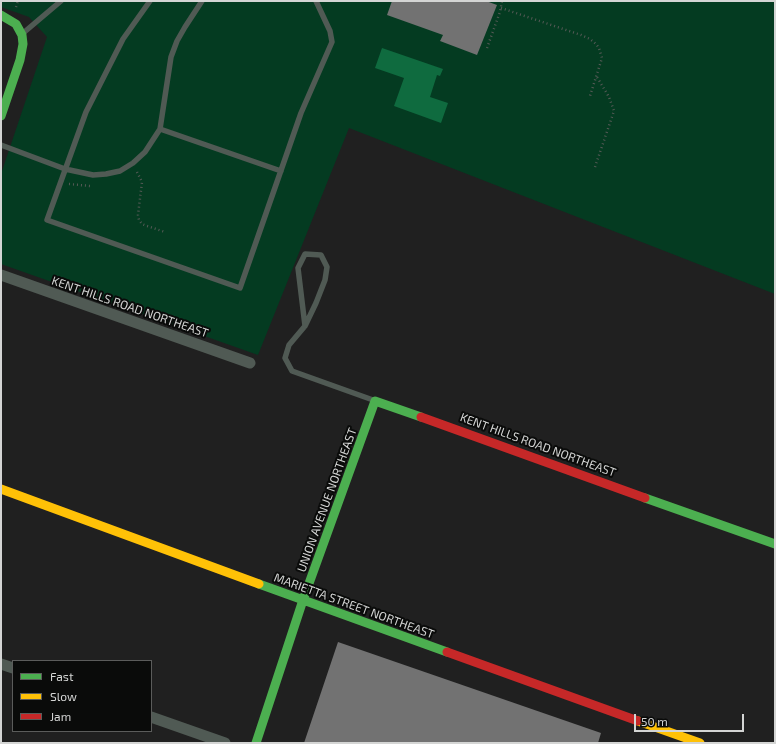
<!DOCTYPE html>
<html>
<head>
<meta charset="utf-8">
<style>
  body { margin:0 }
  #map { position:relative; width:776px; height:744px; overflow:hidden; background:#202020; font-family:"Exo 2",sans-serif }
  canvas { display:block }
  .frame { position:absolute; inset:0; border:2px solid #d4d5d4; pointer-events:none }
  .legend { position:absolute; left:12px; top:660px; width:140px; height:72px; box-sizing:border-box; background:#0a0b0a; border:1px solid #5b5c5b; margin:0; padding:5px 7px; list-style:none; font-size:12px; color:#d4d5d4 }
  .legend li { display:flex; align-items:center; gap:8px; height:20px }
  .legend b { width:20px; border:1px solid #5b5c5b }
  .scale { position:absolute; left:634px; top:714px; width:110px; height:18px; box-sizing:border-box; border:2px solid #d4d5d4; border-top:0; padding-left:5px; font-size:12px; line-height:14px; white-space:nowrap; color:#d4d5d4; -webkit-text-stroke:3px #0a0b0a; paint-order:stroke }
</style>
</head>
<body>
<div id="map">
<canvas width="776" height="744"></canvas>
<div class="frame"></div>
<ul class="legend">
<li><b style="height:5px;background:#4caf50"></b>Fast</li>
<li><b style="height:5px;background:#ffc107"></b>Slow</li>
<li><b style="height:5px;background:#c62828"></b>Jam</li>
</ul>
<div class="scale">50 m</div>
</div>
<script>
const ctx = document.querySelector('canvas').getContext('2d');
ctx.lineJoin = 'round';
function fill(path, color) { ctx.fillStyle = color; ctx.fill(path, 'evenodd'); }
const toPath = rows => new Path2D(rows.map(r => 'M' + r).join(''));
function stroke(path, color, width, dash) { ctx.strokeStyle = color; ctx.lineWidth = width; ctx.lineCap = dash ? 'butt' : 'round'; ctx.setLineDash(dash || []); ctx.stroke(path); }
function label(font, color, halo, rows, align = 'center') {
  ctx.font = font + ' "Exo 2",sans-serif'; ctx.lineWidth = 4; ctx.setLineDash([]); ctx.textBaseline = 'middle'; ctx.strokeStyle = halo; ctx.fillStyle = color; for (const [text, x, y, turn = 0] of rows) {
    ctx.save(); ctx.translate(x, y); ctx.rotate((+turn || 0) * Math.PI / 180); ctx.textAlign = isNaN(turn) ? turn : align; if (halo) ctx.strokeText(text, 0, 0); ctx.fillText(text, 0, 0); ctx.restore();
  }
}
fill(toPath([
  [1,1,775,1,775,294,349,128,258,355,1,264,1,174,47,37,29,17,1,7]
]), '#043b21');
fill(toPath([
  [382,48,443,69,440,76,437,75,430,97,448,103,441,123,394,106,404,78,375,68]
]), '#0f6b3f');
fill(toPath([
  [392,1,486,1,497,5,477,55,440,41,443,35,387,15],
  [338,642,601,733,598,743,304,743]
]), '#727272');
stroke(toPath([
  [16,7,18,1],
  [501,8,581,35,590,39,596,44,599,48,602,58,590,96],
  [487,48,500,12,502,1],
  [595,167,614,111,609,97,597,77],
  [137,172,142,182,138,215,139,220,142,224,147,226,165,232],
  [69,184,90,186]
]), '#555a56', 2.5, [1, 3]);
stroke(toPath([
  [150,1,123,39,86,112,47,220,240,288,301,113,332,42,330,31,316,1],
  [22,34,61,1],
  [160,129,281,171],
  [1,145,65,169,93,175,106,174,120,171,133,163,145,152,160,129,171,57,177,41,185,27,202,1],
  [305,326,316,303,325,280,327,267,321,255,305,254,298,268,305,326,289,345,285,358,292,371,373,400]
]), '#505a54', 5.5);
stroke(toPath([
  [1,275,250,363],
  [1,664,13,668],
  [151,717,225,743]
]), '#505a54', 11);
stroke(toPath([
  [1,15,16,24,22,35,23,44,20,60,1,116],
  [645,498,775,544],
  [259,584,447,652],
  [256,743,303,600,375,401,421,417]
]), '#4caf50', 9);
stroke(toPath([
  [1,489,259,584],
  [638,721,700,743]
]), '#ffc107', 9);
stroke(toPath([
  [421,417,645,498],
  [447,652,638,721]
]), '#c62828', 9);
label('12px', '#d4d5d4', '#0a0b0a', [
  ["KENT HILLS ROAD NORTHEAST",130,307,19],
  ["KENT HILLS ROAD NORTHEAST",538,445,20],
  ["UNION AVENUE NORTHEAST",327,500,-70],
  ["MARIETTA STREET NORTHEAST",354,606,20]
]);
</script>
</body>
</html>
